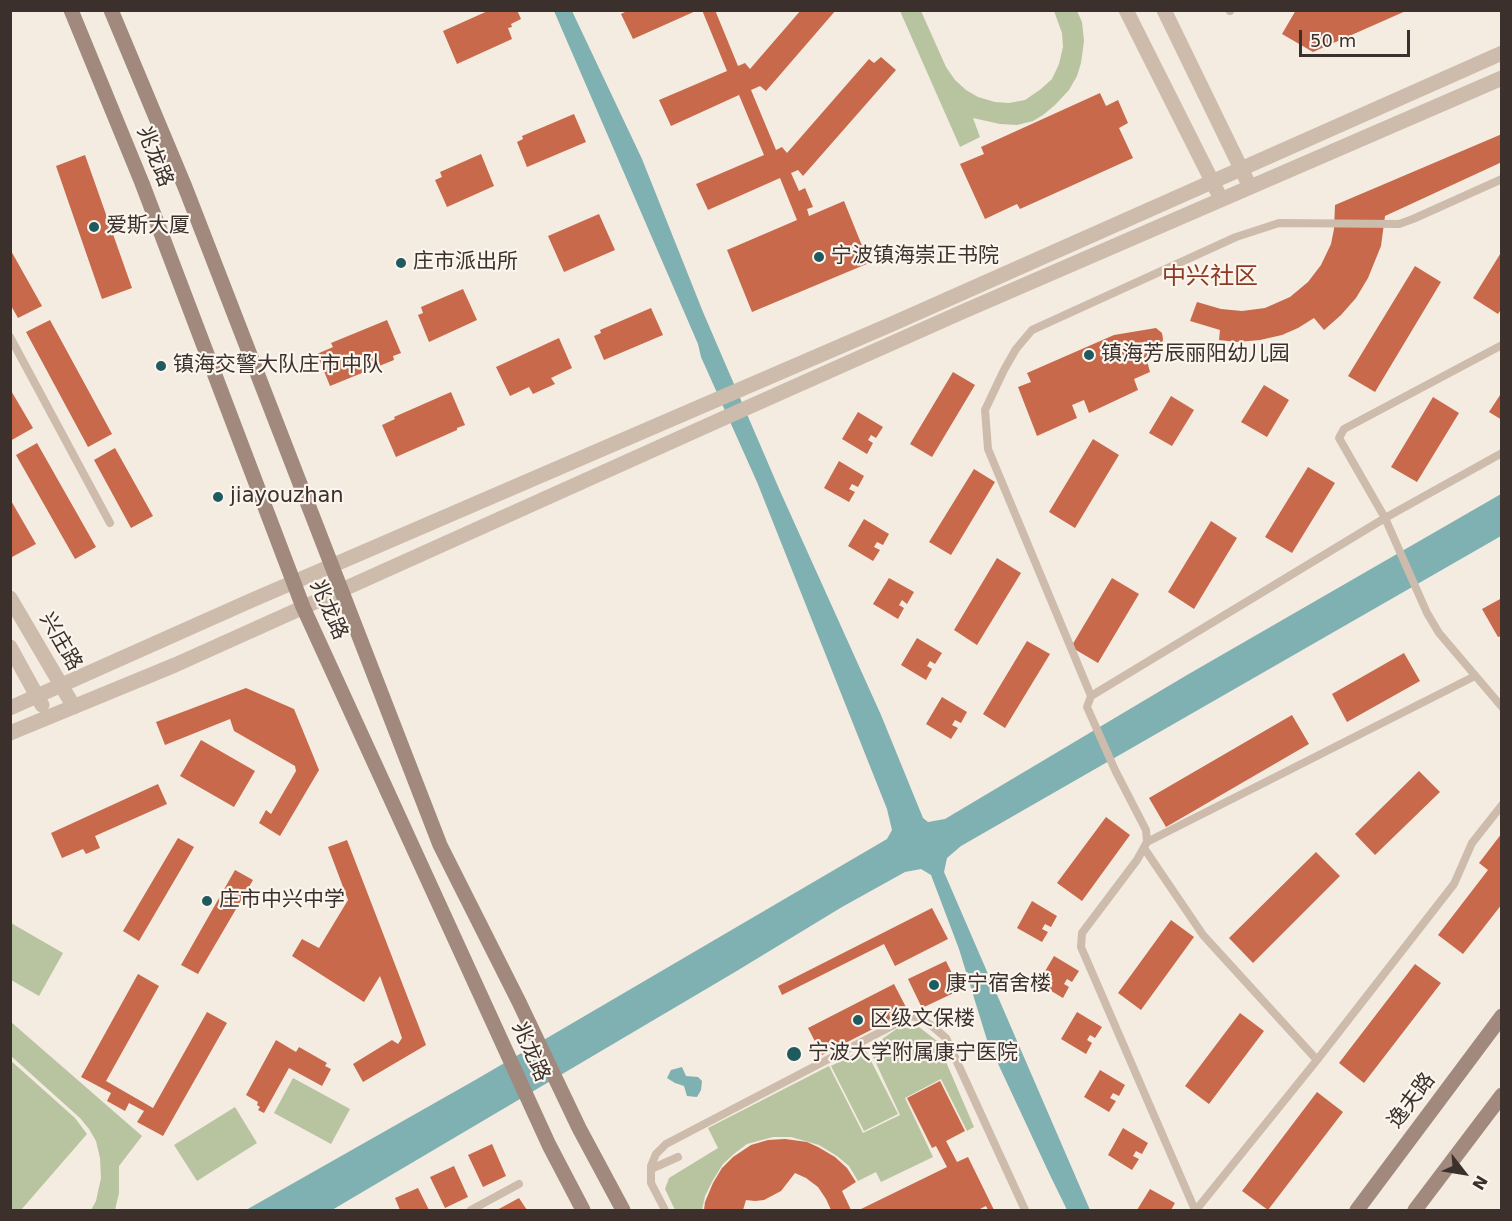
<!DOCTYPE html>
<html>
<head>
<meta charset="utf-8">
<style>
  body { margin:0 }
  #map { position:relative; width:1512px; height:1221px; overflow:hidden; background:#f4ebe1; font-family:"DejaVu Sans",sans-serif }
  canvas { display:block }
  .frame { position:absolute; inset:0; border:12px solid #3b302b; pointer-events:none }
  .north { position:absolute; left:1434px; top:1143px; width:60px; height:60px; -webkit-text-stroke:4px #fbf5ee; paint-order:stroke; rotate:121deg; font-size:16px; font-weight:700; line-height:24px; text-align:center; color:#3b302b }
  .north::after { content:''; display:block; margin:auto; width:21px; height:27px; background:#3b302b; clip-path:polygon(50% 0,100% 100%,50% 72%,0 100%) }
  .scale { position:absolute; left:1299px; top:30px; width:111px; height:27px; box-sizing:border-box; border:3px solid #3b302b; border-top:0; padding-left:8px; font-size:18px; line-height:21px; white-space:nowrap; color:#3b302b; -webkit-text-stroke:4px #fbf5ee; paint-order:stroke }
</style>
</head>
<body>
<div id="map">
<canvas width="1512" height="1221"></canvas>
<div class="frame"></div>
<div class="north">N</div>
<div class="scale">50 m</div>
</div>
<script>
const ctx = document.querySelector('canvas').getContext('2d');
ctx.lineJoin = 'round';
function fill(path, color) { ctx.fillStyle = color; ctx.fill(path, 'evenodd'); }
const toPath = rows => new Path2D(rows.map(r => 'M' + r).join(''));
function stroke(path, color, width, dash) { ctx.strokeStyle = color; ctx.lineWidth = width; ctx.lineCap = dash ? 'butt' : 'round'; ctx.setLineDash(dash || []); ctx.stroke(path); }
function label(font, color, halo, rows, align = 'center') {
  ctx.font = font + ' "DejaVu Sans","Noto Sans SC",sans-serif'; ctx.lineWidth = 4.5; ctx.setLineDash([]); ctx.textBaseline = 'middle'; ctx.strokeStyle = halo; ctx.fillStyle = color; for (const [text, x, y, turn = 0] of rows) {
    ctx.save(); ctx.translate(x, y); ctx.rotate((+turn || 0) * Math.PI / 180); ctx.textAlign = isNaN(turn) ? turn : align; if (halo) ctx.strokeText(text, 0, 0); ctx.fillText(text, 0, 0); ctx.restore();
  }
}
fill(toPath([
  [900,11,921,11,946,67,955,80,966,90,978,97,995,102,1009,103,1025,100,1041,89,1052,79,1059,64,1063,47,1062,33,1054,11,1077,11,1082,22,1084,41,1081,63,1077,76,1069,90,1055,105,1043,115,1033,121,1017,125,1000,124,973,118,980,137,960,147],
  [11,923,63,953,39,996,11,980],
  [11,1022,142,1136,119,1166,119,1193,115,1210,91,1210,96,1201,101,1178,100,1158,96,1141,89,1129,80,1118,11,1056],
  [919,1027,937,1041,974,1127,967,1131,941,1079,905,1098,933,1157,881,1182,876,1172,858,1181,849,1166,837,1156,819,1145,791,1137,773,1137,747,1144,735,1153,723,1164,713,1180,705,1196,702,1210,675,1210,665,1189,669,1178,718,1148,708,1128,829,1066,863,1133,900,1115,869,1048,898,1028],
  [865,1049,898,1114,864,1131,831,1066],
  [10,1060,75,1118,87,1134,21,1210,11,1210],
  [293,1078,350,1109,331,1144,274,1113],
  [235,1107,257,1143,197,1181,174,1145]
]), '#b8c4a0');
fill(toPath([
  [554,11,572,11,642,159,703,312,780,491,881,715,923,818,928,822,945,819,1187,675,1501,494,1501,536,961,846,947,858,944,872,1090,1210,1067,1210,1049,1173,987,1040,959,949,931,875,921,869,905,872,842,907,735,972,332,1210,246,1210,477,1079,887,839,892,830,887,809,757,482,701,357,698,344],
  [682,1067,686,1076,698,1077,702,1081,701,1090,697,1097,687,1096,684,1086,675,1083,667,1078,671,1070]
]), '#7fb0b2');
fill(toPath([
  [490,10,517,10,521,19,511,24,512,27,508,28,512,39,457,64,443,31],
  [629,10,698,10,633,39,621,14],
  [702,10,715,10,738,66,745,63,750,69,801,10,836,10,766,91,760,86,751,90,776,150,782,147,787,153,869,59,874,63,881,57,896,70,803,176,798,170,791,173,799,191,805,188,813,207,807,209,809,216,844,201,869,263,752,312,727,250,797,220,780,178,708,210,696,184,764,155,739,95,671,126,659,100,727,71],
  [1296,10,1408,10,1313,52,1282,34],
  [1100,93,1106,106,1118,100,1128,123,1119,128,1133,158,1020,209,1017,204,985,219,960,164,984,154,981,147],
  [574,114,586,142,527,167,517,142,523,139,522,136],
  [1502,134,1502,162,1385,216,1381,246,1368,278,1356,298,1341,315,1324,330,1314,318,1298,328,1282,335,1260,340,1237,342,1219,340,1220,330,1190,321,1197,302,1221,309,1242,311,1265,308,1290,297,1308,282,1321,265,1331,244,1334,229,1335,205],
  [481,154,494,186,447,207,435,180,442,177,440,172],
  [85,155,132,288,102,299,56,166],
  [599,214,615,250,564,272,548,236],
  [10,249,42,306,18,318,10,304],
  [1502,251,1502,308,1498,314,1473,298],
  [1415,266,1441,282,1375,392,1348,376],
  [463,289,477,320,429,342,418,315,423,313,421,307],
  [651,308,663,335,604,360,594,336,601,333,600,330],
  [50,320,112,434,88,447,26,332],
  [387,320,401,353,393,356,394,360,330,386,317,354,333,347,331,343],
  [1156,328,1162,333,1163,339,1162,345,1159,351,1154,355,1146,357,1150,372,1134,379,1138,390,1089,413,1084,400,1072,405,1077,418,1037,436,1018,387,1031,382,1027,373,1114,335],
  [559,338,572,368,551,378,555,384,533,394,529,387,510,396,496,367],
  [953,372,975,385,932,457,910,444],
  [1264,385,1289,400,1267,437,1241,422],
  [10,389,33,428,10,441],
  [451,392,465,425,457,428,457,430,396,457,382,425,395,419,394,417],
  [1502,392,1502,420,1489,412],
  [1171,396,1194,410,1172,446,1149,433],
  [1433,397,1459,413,1417,482,1391,467],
  [858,412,883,427,876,438,871,435,868,440,873,443,867,454,842,439],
  [1093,439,1119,455,1075,528,1049,512],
  [37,443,96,547,75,559,16,455],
  [115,448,153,516,131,528,94,460],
  [839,461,864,476,858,487,852,484,849,489,855,492,849,502,824,488],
  [1308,467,1335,483,1292,553,1265,537],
  [974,469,995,482,951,555,929,542],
  [10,499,36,544,12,557,10,554],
  [864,519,889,534,883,545,877,542,874,547,880,550,873,561,848,546],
  [1211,521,1237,538,1194,609,1168,592],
  [997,558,1021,573,977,645,954,630],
  [889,578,914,592,907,604,902,600,899,605,904,608,898,619,873,604],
  [1112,578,1139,594,1098,663,1071,647],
  [1502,598,1502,636,1498,637,1482,609],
  [917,638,942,653,935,664,930,661,927,666,932,669,926,680,901,665],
  [1027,641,1050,654,1005,728,983,714],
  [1404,653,1420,681,1347,722,1332,694],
  [246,688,294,709,319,770,280,836,259,823,266,810,271,814,296,771,295,766,234,731,230,719,165,745,156,722],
  [942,697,967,712,961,723,955,720,952,725,958,728,951,739,926,724],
  [1292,715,1309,744,1166,827,1149,798],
  [201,740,255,771,234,807,180,776],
  [1419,771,1440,792,1375,855,1355,834],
  [158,784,167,804,95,836,100,848,86,854,83,849,62,858,51,833],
  [1106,817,1130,835,1082,901,1057,883],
  [1502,833,1502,904,1463,954,1438,935,1488,870,1479,863],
  [178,838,194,847,139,941,123,931],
  [347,840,426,1045,363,1082,353,1064,392,1040,398,1044,402,1038,380,976,364,1002,292,956,302,939,319,948,348,900,328,847],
  [1316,852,1340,876,1253,963,1229,938],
  [235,870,253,880,198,974,181,965],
  [1032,901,1057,916,1051,927,1045,924,1042,929,1048,932,1042,942,1017,928],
  [932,908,948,939,895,966,884,944,782,995,778,986],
  [1171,920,1194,937,1141,1010,1118,993],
  [1054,956,1079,971,1072,982,1067,979,1064,984,1069,987,1063,998,1038,983],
  [946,961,960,990,922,1008,908,979],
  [1415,964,1441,983,1364,1083,1339,1063],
  [138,974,159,986,106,1081,153,1108,207,1012,227,1023,163,1136,137,1122,144,1111,129,1103,125,1111,107,1101,111,1093,81,1077],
  [894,984,908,1011,822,1055,808,1028],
  [1077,1012,1102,1027,1095,1038,1090,1035,1087,1040,1092,1043,1086,1054,1061,1039],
  [1240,1013,1264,1031,1209,1104,1185,1086],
  [276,1040,296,1052,299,1047,327,1063,325,1066,331,1069,322,1086,289,1068,264,1113,258,1110,260,1107,257,1105,258,1102,246,1095],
  [1100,1070,1125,1085,1119,1096,1113,1093,1110,1098,1116,1101,1109,1112,1084,1097],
  [940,1081,965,1131,946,1141,957,1162,968,1157,994,1210,988,1210,986,1206,978,1210,859,1210,947,1167,936,1146,932,1148,907,1098],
  [1317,1092,1343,1112,1268,1210,1242,1191],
  [1123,1128,1148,1143,1142,1154,1136,1151,1133,1156,1139,1159,1132,1170,1108,1155],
  [785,1139,807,1142,818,1147,835,1157,847,1168,856,1182,842,1191,851,1210,831,1210,826,1199,818,1187,806,1178,795,1173,781,1191,764,1200,755,1201,746,1200,743,1210,704,1210,705,1202,713,1183,722,1168,733,1157,751,1145,768,1140],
  [492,1144,506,1176,483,1187,468,1155],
  [454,1166,468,1197,445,1208,430,1177],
  [418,1188,429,1210,400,1210,395,1198],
  [1150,1189,1175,1203,1171,1210,1137,1210],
  [519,1198,527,1210,497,1210]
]), '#c8694b');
stroke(toPath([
  [1230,11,1230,10],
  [10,337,110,523],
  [1502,345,1344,429,1339,438,1385,518,1427,613,1439,633,1502,707],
  [1091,696,988,449,985,410,1004,370,1016,349,1032,330,1236,237,1279,223,1399,224,1413,219,1502,179],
  [1147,842,1475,676],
  [1144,848,1203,935,1317,1060],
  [651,1169,678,1157],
  [471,1210,519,1184],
  [665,1210,651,1183,651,1166,656,1154,666,1144,911,1016,920,1018,932,1026,946,1038,1025,1210],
  [1195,1210,1081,947,1082,933,1137,860,1147,842,1146,830,1115,770,1087,707,1091,696,1385,518,1502,453],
  [1196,1210,1317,1060,1454,884,1472,843,1502,805]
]), '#cdbbac', 8);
stroke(toPath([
  [1126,10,1221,199],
  [1164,10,1250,187]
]), '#cdbbac', 15);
stroke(toPath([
  [10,598,74,707],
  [10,647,42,705],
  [10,708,250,601,892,324,1502,53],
  [10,733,175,665,724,418,962,312,1502,78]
]), '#cdbbac', 15);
stroke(toPath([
  [71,10,142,183,303,607,549,1145,583,1210],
  [111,10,185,187,440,845,519,1002,579,1128,623,1210],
  [1357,1210,1502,1016],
  [1415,1210,1502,1095]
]), '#a18a7d', 15);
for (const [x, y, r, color] of [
  [94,227,6,"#1f5a5e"],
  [819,257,6,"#1f5a5e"],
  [401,263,6,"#1f5a5e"],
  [1089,355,6,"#1f5a5e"],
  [161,366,6,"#1f5a5e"],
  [218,497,6,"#1f5a5e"],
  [207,901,6,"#1f5a5e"],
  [934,985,6,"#1f5a5e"],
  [858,1020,6,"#1f5a5e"],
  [794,1054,8,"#1f5a5e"]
]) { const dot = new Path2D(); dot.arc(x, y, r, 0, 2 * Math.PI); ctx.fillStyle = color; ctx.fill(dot); stroke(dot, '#fbf5ee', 2); }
label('21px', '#3b302b', '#fbf5ee', [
  ["兆龙路",154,157,68],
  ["兆龙路",328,610,66],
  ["兴庄路",60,642,60],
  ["兆龙路",530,1052,66],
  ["逸夫路",1412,1101,-53]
]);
label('21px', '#3b302b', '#fbf5ee', [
  ["爱斯大厦",106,227],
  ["宁波镇海崇正书院",831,257],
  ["庄市派出所",413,263],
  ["镇海芳辰丽阳幼儿园",1101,355],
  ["镇海交警大队庄市中队",173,366],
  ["jiayouzhan",230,497],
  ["庄市中兴中学",219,901],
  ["康宁宿舍楼",946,985],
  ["区级文保楼",870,1020],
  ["宁波大学附属康宁医院",808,1054]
], 'left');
label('24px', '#8c3b22', '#fbf5ee', [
  ["中兴社区",1210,278]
]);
</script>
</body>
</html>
